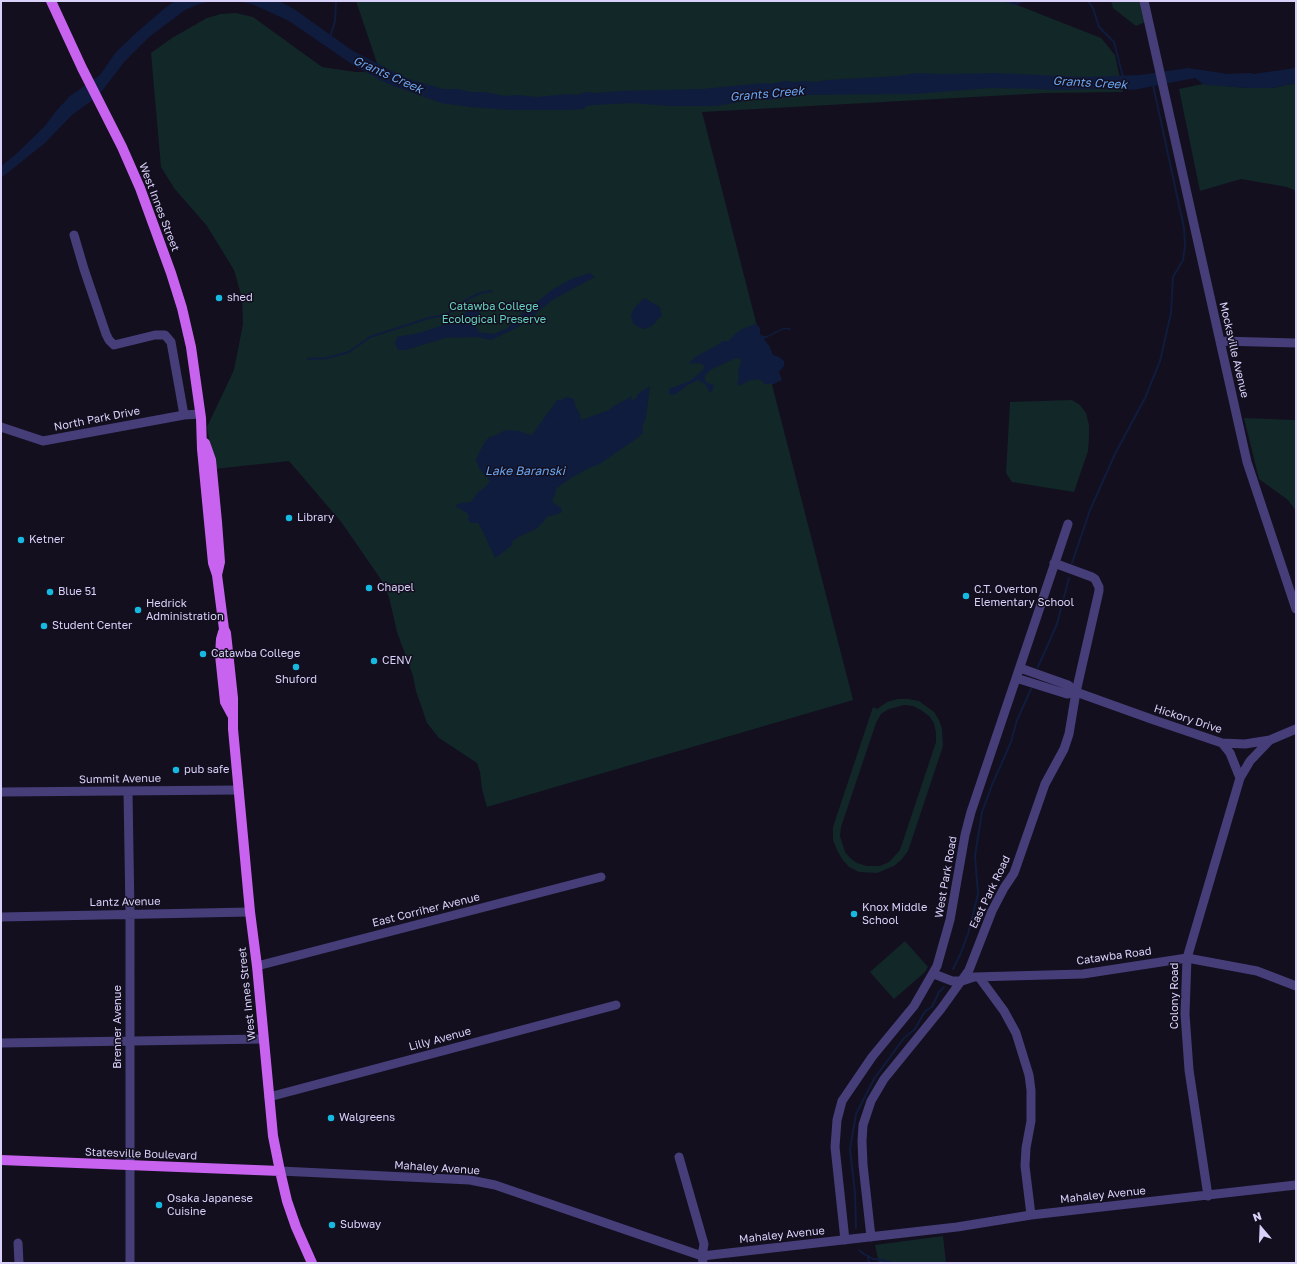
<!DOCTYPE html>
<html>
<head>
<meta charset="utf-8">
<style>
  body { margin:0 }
  #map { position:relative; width:1297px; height:1264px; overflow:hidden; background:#130f1f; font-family:"Golos Text",sans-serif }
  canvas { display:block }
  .frame { position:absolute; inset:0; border:2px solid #dad1fa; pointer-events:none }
  .north { position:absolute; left:1241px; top:1208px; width:40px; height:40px; -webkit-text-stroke:3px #130f1f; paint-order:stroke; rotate:341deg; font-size:11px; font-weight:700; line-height:16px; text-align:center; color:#dad1fa }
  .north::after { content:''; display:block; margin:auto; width:14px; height:18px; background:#dad1fa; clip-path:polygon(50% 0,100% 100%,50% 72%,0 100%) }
</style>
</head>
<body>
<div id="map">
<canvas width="1297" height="1264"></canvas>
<div class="frame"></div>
<div class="north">N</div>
</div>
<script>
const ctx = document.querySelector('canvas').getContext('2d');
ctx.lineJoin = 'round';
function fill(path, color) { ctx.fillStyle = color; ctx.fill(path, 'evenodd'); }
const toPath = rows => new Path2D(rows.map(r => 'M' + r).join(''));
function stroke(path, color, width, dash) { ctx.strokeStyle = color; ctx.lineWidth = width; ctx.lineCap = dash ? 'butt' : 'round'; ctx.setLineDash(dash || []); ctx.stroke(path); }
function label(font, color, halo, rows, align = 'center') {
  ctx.font = font + ' "Golos Text",sans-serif'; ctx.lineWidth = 3; ctx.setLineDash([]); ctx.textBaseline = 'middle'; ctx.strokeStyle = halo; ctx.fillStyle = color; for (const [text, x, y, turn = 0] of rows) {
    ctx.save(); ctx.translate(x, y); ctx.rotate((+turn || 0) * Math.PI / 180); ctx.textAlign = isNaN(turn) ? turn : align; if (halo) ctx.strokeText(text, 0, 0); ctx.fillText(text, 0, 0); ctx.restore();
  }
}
fill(toPath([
  [356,1,1007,1,1101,38,1115,55,1123,92,1046,93,702,112,853,700,487,807,482,789,480,772,477,763,439,738,427,723,416,691,413,676,397,632,389,597,382,581,342,523,289,461,214,469,207,427,234,370,243,324,242,298,234,270,207,226,174,188,161,167,151,53,172,38,207,18,221,14,236,13,253,17,322,67,356,72,380,72],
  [1111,1,1141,1,1145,22,1136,26,1113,8],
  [1296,83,1296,191,1287,187,1241,179,1200,191,1179,89,1203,84,1248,88,1272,88],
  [1072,400,1080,405,1086,413,1089,425,1089,437,1088,451,1074,492,1012,482,1006,473,1010,402],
  [1244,418,1296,420,1296,511,1288,500,1259,479],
  [898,699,908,699,919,701,934,712,939,720,942,729,943,746,908,851,902,859,894,866,877,873,859,872,849,867,842,859,837,850,833,840,833,827,873,707,877,709,887,702],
  [904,705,913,706,921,710,929,716,934,723,936,733,936,742,900,850,889,862,880,866,867,866,857,863,850,858,845,852,840,836,841,827,876,723,881,714,889,709],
  [905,941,928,967,925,972,894,999,870,972],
  [943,1236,946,1263,879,1263,875,1245]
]), '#122728');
fill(toPath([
  [175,1,212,1,199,4,185,10,149,37,125,61,98,96,72,115,45,143,1,178,1,166,16,154,44,127,57,110,70,96,100,75,116,52,136,33,165,8],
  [237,1,279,1,294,9,353,51,408,79,443,89,457,89,472,92,484,92,505,96,518,95,537,97,568,94,579,95,584,92,597,93,620,91,703,89,763,83,770,84,785,81,795,82,803,81,816,82,826,80,898,76,916,73,941,74,995,73,1083,77,1140,75,1188,68,1228,74,1250,73,1253,74,1296,68,1296,83,1272,88,1248,88,1207,85,1203,84,1195,78,1133,90,1102,89,1056,90,1037,89,989,88,915,94,804,95,769,100,751,100,716,106,669,106,631,103,594,105,587,106,583,109,567,110,509,110,469,107,441,103,388,84,356,67,289,21,252,4],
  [590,273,595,277,554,299,518,327,491,340,477,337,445,338,406,350,398,350,394,342,396,341,397,337,419,333,455,321,478,303,484,302,479,313,475,324,479,332,493,334,508,328,515,319,552,290,571,279],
  [644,298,660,307,662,315,652,326,644,329,636,326,633,323,631,315,635,307],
  [756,324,760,328,760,334,763,336,767,336,783,328,790,328,791,330,784,329,764,339,770,347,773,355,779,357,784,361,784,366,779,372,782,380,774,384,764,384,763,381,758,379,748,381,739,386,737,384,739,378,738,370,741,362,740,359,736,358,710,370,705,376,705,380,707,383,714,385,712,392,709,391,705,384,698,380,688,385,676,394,670,395,669,394,669,389,690,381,703,370,704,366,702,364,694,363,688,364,695,357,719,344,722,341,728,341,735,334,742,329],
  [650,386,646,417,642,427,643,433,636,439,598,465,591,467,571,478,557,488,552,502,561,508,562,510,561,513,546,517,545,520,536,529,520,536,513,541,511,546,501,554,495,558,483,532,478,523,471,523,468,520,469,517,467,513,455,506,460,503,471,502,477,493,485,487,490,481,479,468,476,459,484,443,489,437,497,435,505,430,520,431,524,433,532,435,557,400,561,400,564,398,567,397,574,399,575,406,580,414,581,420,609,410,614,406,632,396,631,400,635,399,639,393]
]), '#101c3d');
stroke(toPath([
  [1005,1,1015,4,1023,1],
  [1088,1,1093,8,1099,27,1114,42,1123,77],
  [330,37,335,21,336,1],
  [308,359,327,358,349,352,370,337,429,318,444,315,456,308,466,300,480,293,492,291],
  [1072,563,1090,510,1115,454,1145,398,1160,361,1171,313,1173,277,1183,260,1185,246,1184,228,1153,85],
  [1038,667,1057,624,1069,578],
  [953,969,960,955,968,934,978,894,975,856,982,812,992,785,1011,742,1017,720,1031,689],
  [856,1228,855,1193,850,1149,856,1114,874,1079,904,1038,915,1029,925,1011,932,1007,939,992,944,987],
  [859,1250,864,1254,873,1259,883,1260,891,1263],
  [868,1257,869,1263]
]), '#101c3d', 2);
stroke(toPath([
  [1144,1,1247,462,1296,609],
  [74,235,84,269,106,334,109,340,114,345,155,335,165,335,171,342,184,415],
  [1220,341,1296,343],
  [1,427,43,441,184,415,200,414],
  [1016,678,1067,694,1076,692,1068,685,1020,668],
  [1076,692,1154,720,1222,743,1245,744,1270,740,1296,729],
  [1222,743,1230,753,1240,778],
  [128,791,130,914,130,1263],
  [1,792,239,790],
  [1,917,250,912],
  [257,966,601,877],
  [934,974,952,981,962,981,974,977,1083,974,1187,958,1257,971,1296,986],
  [979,977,1004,1011,1016,1033,1029,1075,1031,1090,1031,1121,1026,1148,1025,1166,1031,1215],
  [1,1043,264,1039],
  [269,1097,616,1005],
  [679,1157,704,1244,702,1256,703,1263],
  [280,1171,470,1180,495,1185,702,1256,957,1227,1031,1215,1296,1185],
  [1208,1196,1189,1070,1185,1014,1187,958,1240,778,1250,761,1270,740],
  [871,1237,863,1165,862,1141,863,1125,871,1101,884,1079,941,1009,969,970,992,911,1004,888,1014,873,1045,784,1064,749,1069,734,1076,692,1099,591,1099,587,1095,579,1092,577,1054,563],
  [845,1240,835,1147,837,1120,842,1101,872,1057,914,1006,937,966,950,920,965,835,971,812,1068,524],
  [18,1243,19,1263]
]), '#463e79', 9);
stroke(toPath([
  [51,1,82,68,122,147,140,188,171,273,182,308,191,347,201,418,202,449,213,563,217,575,224,629,226,633,233,698,233,729,250,912,257,966,273,1136,280,1171,287,1201,296,1227,312,1263],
  [205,443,211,460,217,522,220,562,217,575],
  [223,632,221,639,220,655,225,702,232,715],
  [1,1160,280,1171]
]), '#c863f0', 10);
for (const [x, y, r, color] of [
  [219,298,4,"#16bae1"],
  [289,518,4,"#16bae1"],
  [21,540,4,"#16bae1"],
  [369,588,4,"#16bae1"],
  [50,592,4,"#16bae1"],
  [966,596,4,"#16bae1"],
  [138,610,4,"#16bae1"],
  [44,626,4,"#16bae1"],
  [203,654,4,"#16bae1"],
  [374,661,4,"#16bae1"],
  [296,667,4,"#16bae1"],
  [176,770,4,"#16bae1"],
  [854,914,4,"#16bae1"],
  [331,1118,4,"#16bae1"],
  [159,1205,4,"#16bae1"],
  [332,1225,4,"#16bae1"]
]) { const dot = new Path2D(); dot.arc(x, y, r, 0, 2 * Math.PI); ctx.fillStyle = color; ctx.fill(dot); stroke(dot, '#130f1f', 1.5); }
label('11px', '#dad1fa', '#130f1f', [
  ["West Innes Street",159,207,69],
  ["Mocksville Avenue",1234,350,77],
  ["North Park Drive",97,419,-11],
  ["Hickory Drive",1188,719,18],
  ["Summit Avenue",120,779,-1],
  ["West Park Road",946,877,-80],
  ["East Park Road",990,892,-64],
  ["Lantz Avenue",125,902,-1],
  ["East Corriher Avenue",426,910,-14],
  ["Catawba Road",1114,956,-8],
  ["West Innes Street",247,994,-96],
  ["Colony Road",1175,996,-90],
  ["Brenner Avenue",118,1027,-90],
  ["Lilly Avenue",440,1039,-15],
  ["Statesville Boulevard",141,1154,2],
  ["Mahaley Avenue",437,1168,4],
  ["Mahaley Avenue",1103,1195,-6],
  ["Mahaley Avenue",782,1235,-6]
]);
label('11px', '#dad1fa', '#130f1f', [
  ["shed",227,298],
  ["Library",297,518],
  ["Ketner",29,540],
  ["Chapel",377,588],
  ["C.T. Overton",974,590],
  ["Elementary School",974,603],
  ["Blue 51",58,592],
  ["Hedrick",146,604],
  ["Administration",146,617],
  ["Student Center",52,626],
  ["Catawba College",211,654],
  ["CENV",382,661],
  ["Shuford",296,680,"center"],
  ["pub safe",184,770],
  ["Knox Middle",862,908],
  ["School",862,921],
  ["Walgreens",339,1118],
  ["Osaka Japanese",167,1199],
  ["Cuisine",167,1212],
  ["Subway",340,1225]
], 'left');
label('11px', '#65d3c1', '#130f1f', [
  ["Catawba College",494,307],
  ["Ecological Preserve",494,320]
]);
label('italic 12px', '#69a5f0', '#130f1f', [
  ["Grants Creek",388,75,24],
  ["Grants Creek",1090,83,3],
  ["Grants Creek",767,94,-5],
  ["Lake Baranski",525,471]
]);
</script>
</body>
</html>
